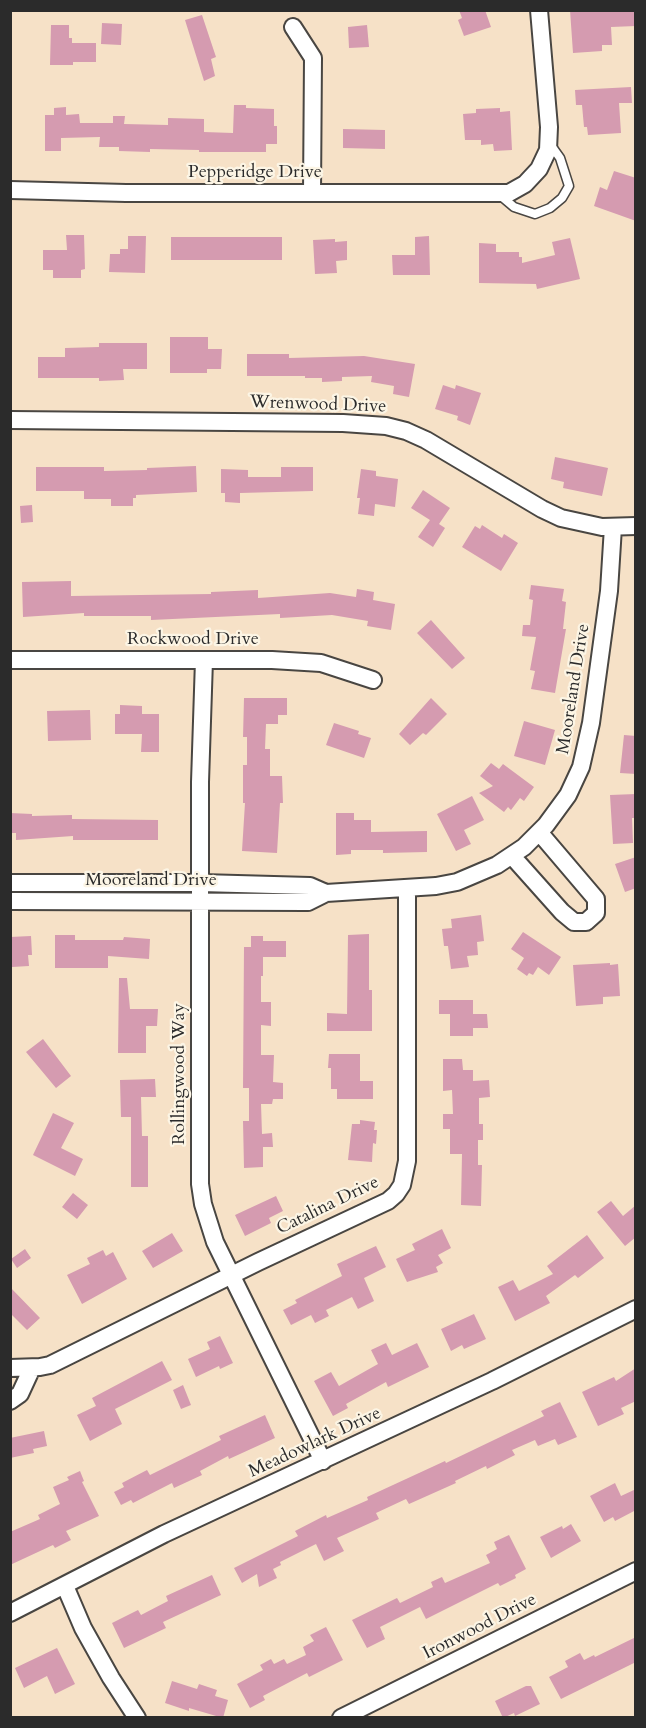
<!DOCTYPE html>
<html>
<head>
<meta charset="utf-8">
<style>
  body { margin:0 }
  #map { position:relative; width:646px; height:1728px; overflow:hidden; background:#f6e1c7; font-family:Cardo,serif }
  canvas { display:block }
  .frame { position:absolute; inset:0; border:12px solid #2b2b2b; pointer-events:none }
</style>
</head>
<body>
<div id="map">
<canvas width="646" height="1728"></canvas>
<div class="frame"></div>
</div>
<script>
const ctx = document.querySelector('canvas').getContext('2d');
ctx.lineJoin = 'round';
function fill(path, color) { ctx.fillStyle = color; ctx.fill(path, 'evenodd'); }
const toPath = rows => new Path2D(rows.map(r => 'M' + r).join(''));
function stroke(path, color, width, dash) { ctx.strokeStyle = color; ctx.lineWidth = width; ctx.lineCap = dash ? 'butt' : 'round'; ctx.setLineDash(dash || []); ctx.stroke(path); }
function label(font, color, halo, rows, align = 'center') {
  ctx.font = font + ' Cardo,serif'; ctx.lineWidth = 4.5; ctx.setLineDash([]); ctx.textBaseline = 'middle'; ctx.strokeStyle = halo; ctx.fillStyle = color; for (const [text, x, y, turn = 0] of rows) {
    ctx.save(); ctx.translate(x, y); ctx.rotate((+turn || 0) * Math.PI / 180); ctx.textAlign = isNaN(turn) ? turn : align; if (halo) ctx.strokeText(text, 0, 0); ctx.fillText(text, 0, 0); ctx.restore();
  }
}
fill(toPath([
  [459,10,485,10,491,27,464,36,458,20,462,18],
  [570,10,636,10,636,26,611,27,612,45,602,45,602,51,573,53],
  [202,15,216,57,211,59,215,76,204,81,185,20],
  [102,23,122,24,121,45,101,44],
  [51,25,69,25,69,38,72,38,72,43,96,43,96,62,73,62,73,65,50,65],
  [367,25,369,47,349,48,348,27],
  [631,87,632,103,619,103,621,133,588,135,587,127,584,127,582,105,576,105,575,90],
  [234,105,246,105,246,108,274,109,274,126,277,126,277,144,266,144,266,152,199,152,199,150,150,149,150,152,119,151,119,147,99,147,100,137,61,138,61,151,45,151,45,115,54,115,54,108,66,107,66,115,79,114,80,123,113,123,113,116,125,116,124,124,168,125,168,118,204,119,204,132,233,133],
  [500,108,500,112,510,111,512,150,494,151,493,144,481,145,481,140,465,140,463,114,476,113,476,109],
  [343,129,385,130,385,149,343,148],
  [614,171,636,178,636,221,594,206,600,187,607,190],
  [66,235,84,235,85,269,81,270,81,278,53,278,53,270,43,270,43,250,67,250],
  [128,236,146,236,145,273,109,272,110,254,120,254,120,249,128,249],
  [429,236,430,275,393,275,392,255,415,255,415,237],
  [171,237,282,237,282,260,171,260],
  [570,238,580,279,537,289,536,284,479,283,479,243,496,244,496,252,519,252,519,257,522,257,522,263,555,255,552,242],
  [335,239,335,242,347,241,347,260,336,261,337,273,315,274,313,240],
  [170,337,208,337,208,349,222,349,221,369,207,369,207,373,170,373],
  [99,343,147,343,147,369,123,369,124,380,99,381,99,378,38,378,38,357,65,357,65,348,99,347],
  [247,354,289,354,289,358,364,356,415,364,409,397,393,394,394,386,371,382,372,376,342,377,342,381,322,382,322,378,305,378,305,376,247,376],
  [443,385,455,389,456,385,481,393,470,425,457,420,458,416,435,409],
  [555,457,608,468,602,496,563,488,564,482,551,479],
  [196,466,197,492,136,495,136,498,133,498,133,506,111,506,111,499,84,499,84,491,36,491,36,467,104,467,104,471,147,470,147,468],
  [281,467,313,467,313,491,240,493,240,503,225,502,225,493,221,493,221,469,248,470,248,477,281,477],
  [361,469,376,471,376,476,398,479,395,507,375,504,374,516,358,514,360,498,357,498],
  [423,490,450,508,439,524,445,528,433,547,418,537,430,520,411,508],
  [32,505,33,522,21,523,20,506],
  [482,525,502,538,504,534,518,543,501,571,462,547,475,526,480,529],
  [71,581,71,596,211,594,211,592,258,590,258,598,330,593,356,597,357,589,374,592,373,600,395,604,391,630,367,626,368,621,332,615,280,618,280,614,151,620,151,616,84,616,84,613,23,617,22,582],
  [531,585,564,589,562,601,566,602,563,629,566,629,555,693,531,689,535,671,530,670,536,637,522,636,523,625,530,625,533,600,529,599],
  [431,620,465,658,452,669,417,633],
  [244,698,287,698,287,715,278,715,278,724,266,724,265,749,270,749,270,776,282,776,283,803,280,803,277,853,242,851,245,803,243,803,243,765,247,765,247,737,243,737],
  [431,698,447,714,426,735,423,733,410,745,399,734],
  [120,705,142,706,142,714,159,714,159,752,141,752,142,734,115,734,115,714,120,714],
  [90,710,91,740,48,741,47,711],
  [524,721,555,730,545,765,514,756],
  [334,723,359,731,358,734,371,738,364,758,326,745],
  [624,735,636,736,636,774,620,773],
  [491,763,499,769,503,764,534,787,524,801,520,798,511,810,508,807,504,812,479,793,493,786,480,776],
  [636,794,635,818,632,818,633,843,613,844,610,795],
  [472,796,484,820,464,830,471,844,456,851,437,814],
  [10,813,32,814,32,816,72,815,72,819,158,820,158,840,73,840,73,836,16,840,16,833,10,833],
  [336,813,354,813,354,820,371,820,371,832,427,831,427,852,383,853,383,850,351,850,351,854,336,855],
  [636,857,636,888,625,892,615,864],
  [481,915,484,941,477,942,478,955,467,956,469,967,451,969,448,946,444,946,442,929,452,928,451,919],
  [523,932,561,957,549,975,538,967,533,975,529,973,527,976,517,969,524,958,511,949],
  [369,934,369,990,372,990,372,1031,327,1031,327,1013,347,1014,348,935],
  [55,935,75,935,75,940,123,940,124,937,150,939,149,959,108,956,108,968,55,968],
  [31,936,32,955,28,955,29,966,12,967,10,937],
  [251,936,263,936,263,941,286,941,286,957,263,957,263,976,261,976,261,1002,271,1002,271,1026,261,1025,261,1055,274,1055,273,1082,283,1083,283,1099,273,1099,272,1104,261,1104,262,1134,272,1133,273,1147,263,1147,263,1167,244,1168,243,1121,249,1121,249,1088,243,1088,244,947,251,947],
  [610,963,610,965,618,964,620,996,603,997,603,1004,576,1006,573,965],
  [119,978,127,978,130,1009,158,1009,157,1026,146,1026,146,1053,118,1053],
  [439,1000,473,1000,473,1014,487,1014,488,1028,473,1028,473,1036,450,1036,450,1014,439,1014],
  [43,1039,71,1076,56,1088,26,1052],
  [329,1054,360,1054,360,1081,373,1081,373,1099,337,1099,337,1089,331,1089,331,1068,328,1068],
  [443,1059,462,1059,463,1070,473,1070,473,1081,489,1080,490,1097,479,1098,479,1124,483,1124,483,1140,478,1140,478,1165,482,1165,481,1206,461,1205,462,1154,450,1154,450,1129,443,1129,443,1114,453,1114,452,1090,443,1091],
  [155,1079,156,1097,141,1097,142,1136,148,1136,148,1187,131,1187,131,1117,121,1117,120,1080],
  [53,1113,74,1123,61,1148,83,1159,75,1176,33,1155],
  [360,1120,375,1122,374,1130,377,1130,376,1144,373,1143,372,1162,348,1160,352,1124,360,1124],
  [73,1193,88,1205,77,1219,62,1207],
  [276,1196,283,1211,269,1218,271,1223,245,1236,235,1215],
  [611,1201,623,1216,636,1205,636,1237,625,1246,597,1212],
  [442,1229,451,1248,438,1255,443,1263,436,1267,438,1272,407,1282,396,1259,415,1250,412,1244],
  [172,1233,183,1251,153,1268,142,1251],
  [587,1235,604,1258,578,1278,575,1275,546,1296,550,1303,515,1321,498,1287,513,1280,519,1291,553,1274,547,1266],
  [376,1246,386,1267,364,1278,374,1301,358,1309,352,1297,326,1310,329,1316,315,1323,311,1315,291,1325,283,1310,297,1303,295,1300,342,1276,337,1264],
  [25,1249,31,1258,17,1268,11,1259],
  [103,1250,106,1256,113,1252,127,1279,82,1304,67,1275,90,1264,87,1258],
  [10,1287,40,1318,27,1330,10,1313],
  [474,1314,486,1339,464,1349,462,1345,451,1351,441,1329],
  [220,1336,233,1363,220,1369,219,1366,196,1377,188,1359,210,1349,207,1342],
  [386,1343,392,1355,417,1343,429,1367,388,1387,386,1382,346,1404,348,1408,333,1416,314,1381,331,1372,339,1386,378,1364,371,1350],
  [162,1361,172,1380,115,1409,122,1424,90,1441,77,1415,96,1406,92,1398],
  [636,1368,636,1401,621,1408,624,1414,598,1426,582,1392,614,1377,616,1381],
  [183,1385,191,1405,181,1409,173,1390],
  [560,1402,577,1437,558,1445,555,1439,538,1446,535,1440,512,1450,515,1455,487,1469,486,1466,455,1481,456,1483,409,1504,406,1499,376,1513,379,1519,337,1538,344,1551,324,1561,316,1544,280,1562,281,1565,273,1569,277,1578,259,1587,257,1574,242,1583,234,1568,298,1536,295,1531,326,1515,327,1518,368,1500,367,1497,445,1461,446,1463,544,1416,541,1411],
  [265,1415,275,1438,229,1459,228,1456,200,1471,202,1475,174,1488,172,1483,133,1503,131,1500,121,1505,114,1492,124,1487,122,1483,147,1470,150,1475,221,1440,219,1436],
  [44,1431,47,1446,33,1449,34,1453,10,1458,10,1438],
  [80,1471,84,1481,82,1482,99,1516,66,1531,71,1540,55,1548,53,1545,10,1565,10,1532,40,1519,38,1515,60,1504,53,1487,69,1480,67,1477],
  [615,1483,621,1496,636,1489,636,1510,615,1521,613,1517,604,1522,590,1496],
  [571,1524,581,1541,551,1558,540,1537,562,1526,563,1529],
  [509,1535,526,1569,515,1575,516,1578,500,1586,498,1583,426,1619,420,1607,380,1627,385,1639,367,1648,352,1620,397,1598,400,1603,433,1587,431,1582,442,1577,445,1583,490,1563,486,1555,497,1549,494,1542],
  [212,1575,221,1595,163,1622,166,1628,124,1648,112,1623,138,1610,141,1615,168,1601,166,1596],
  [326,1627,343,1660,309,1677,307,1673,263,1696,265,1700,250,1708,237,1684,263,1670,260,1665,271,1659,274,1664,284,1659,287,1664,306,1655,303,1647,314,1641,310,1635],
  [636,1637,636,1662,561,1699,549,1677,568,1667,565,1661,580,1653,584,1660,594,1655,595,1657],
  [57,1648,75,1684,55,1694,47,1676,24,1688,15,1668],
  [172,1681,197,1689,199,1684,217,1690,215,1696,228,1700,223,1718,189,1708,189,1711,165,1703],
  [526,1686,531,1686,540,1704,515,1716,514,1713,503,1718,495,1701]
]), '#d59bb0');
const service = toPath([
  [501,196,514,207,535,214,550,208,562,198,569,186,560,158,550,144]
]);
const minor = toPath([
  [293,27,313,58,312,193],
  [10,190,126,193,509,193,525,184,539,169,548,150,549,127,539,10],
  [10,420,343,423,386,426,406,431,426,440,542,509,561,518,602,527,636,526],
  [10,660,272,660,321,663,373,680],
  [204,660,200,782,200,1184,203,1204,215,1242,323,1461],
  [512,856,562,912,574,922,586,922,596,913,596,899,539,832],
  [10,883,201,883,310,886,326,893],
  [10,901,308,902,326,893,436,886,457,882,497,865,524,847,546,825,568,795,581,767,591,723,609,591,613,527],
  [10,1368,40,1367,50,1365,258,1262,388,1201,396,1194,402,1185,407,1161,407,888],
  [10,1401,20,1394,32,1368],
  [65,1586,83,1628,111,1678,137,1718],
  [10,1613,164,1534,492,1381,636,1309],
  [341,1718,636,1571]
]);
stroke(service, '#494642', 11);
stroke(minor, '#494642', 20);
stroke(service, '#fff', 8);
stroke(minor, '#fff', 16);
label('18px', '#2b2b2b', '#fcf5e5', [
  ["Pepperidge Drive",255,173],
  ["Wrenwood Drive",318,405,2],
  ["Rockwood Drive",193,640],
  ["Mooreland Drive",574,689,-81],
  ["Mooreland Drive",151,881],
  ["Rollingwood Way",180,1074,-90],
  ["Catalina Drive",328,1206,-26],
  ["Meadowlark Drive",315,1443,-25],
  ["Ironwood Drive",480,1627,-27]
]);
</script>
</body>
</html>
